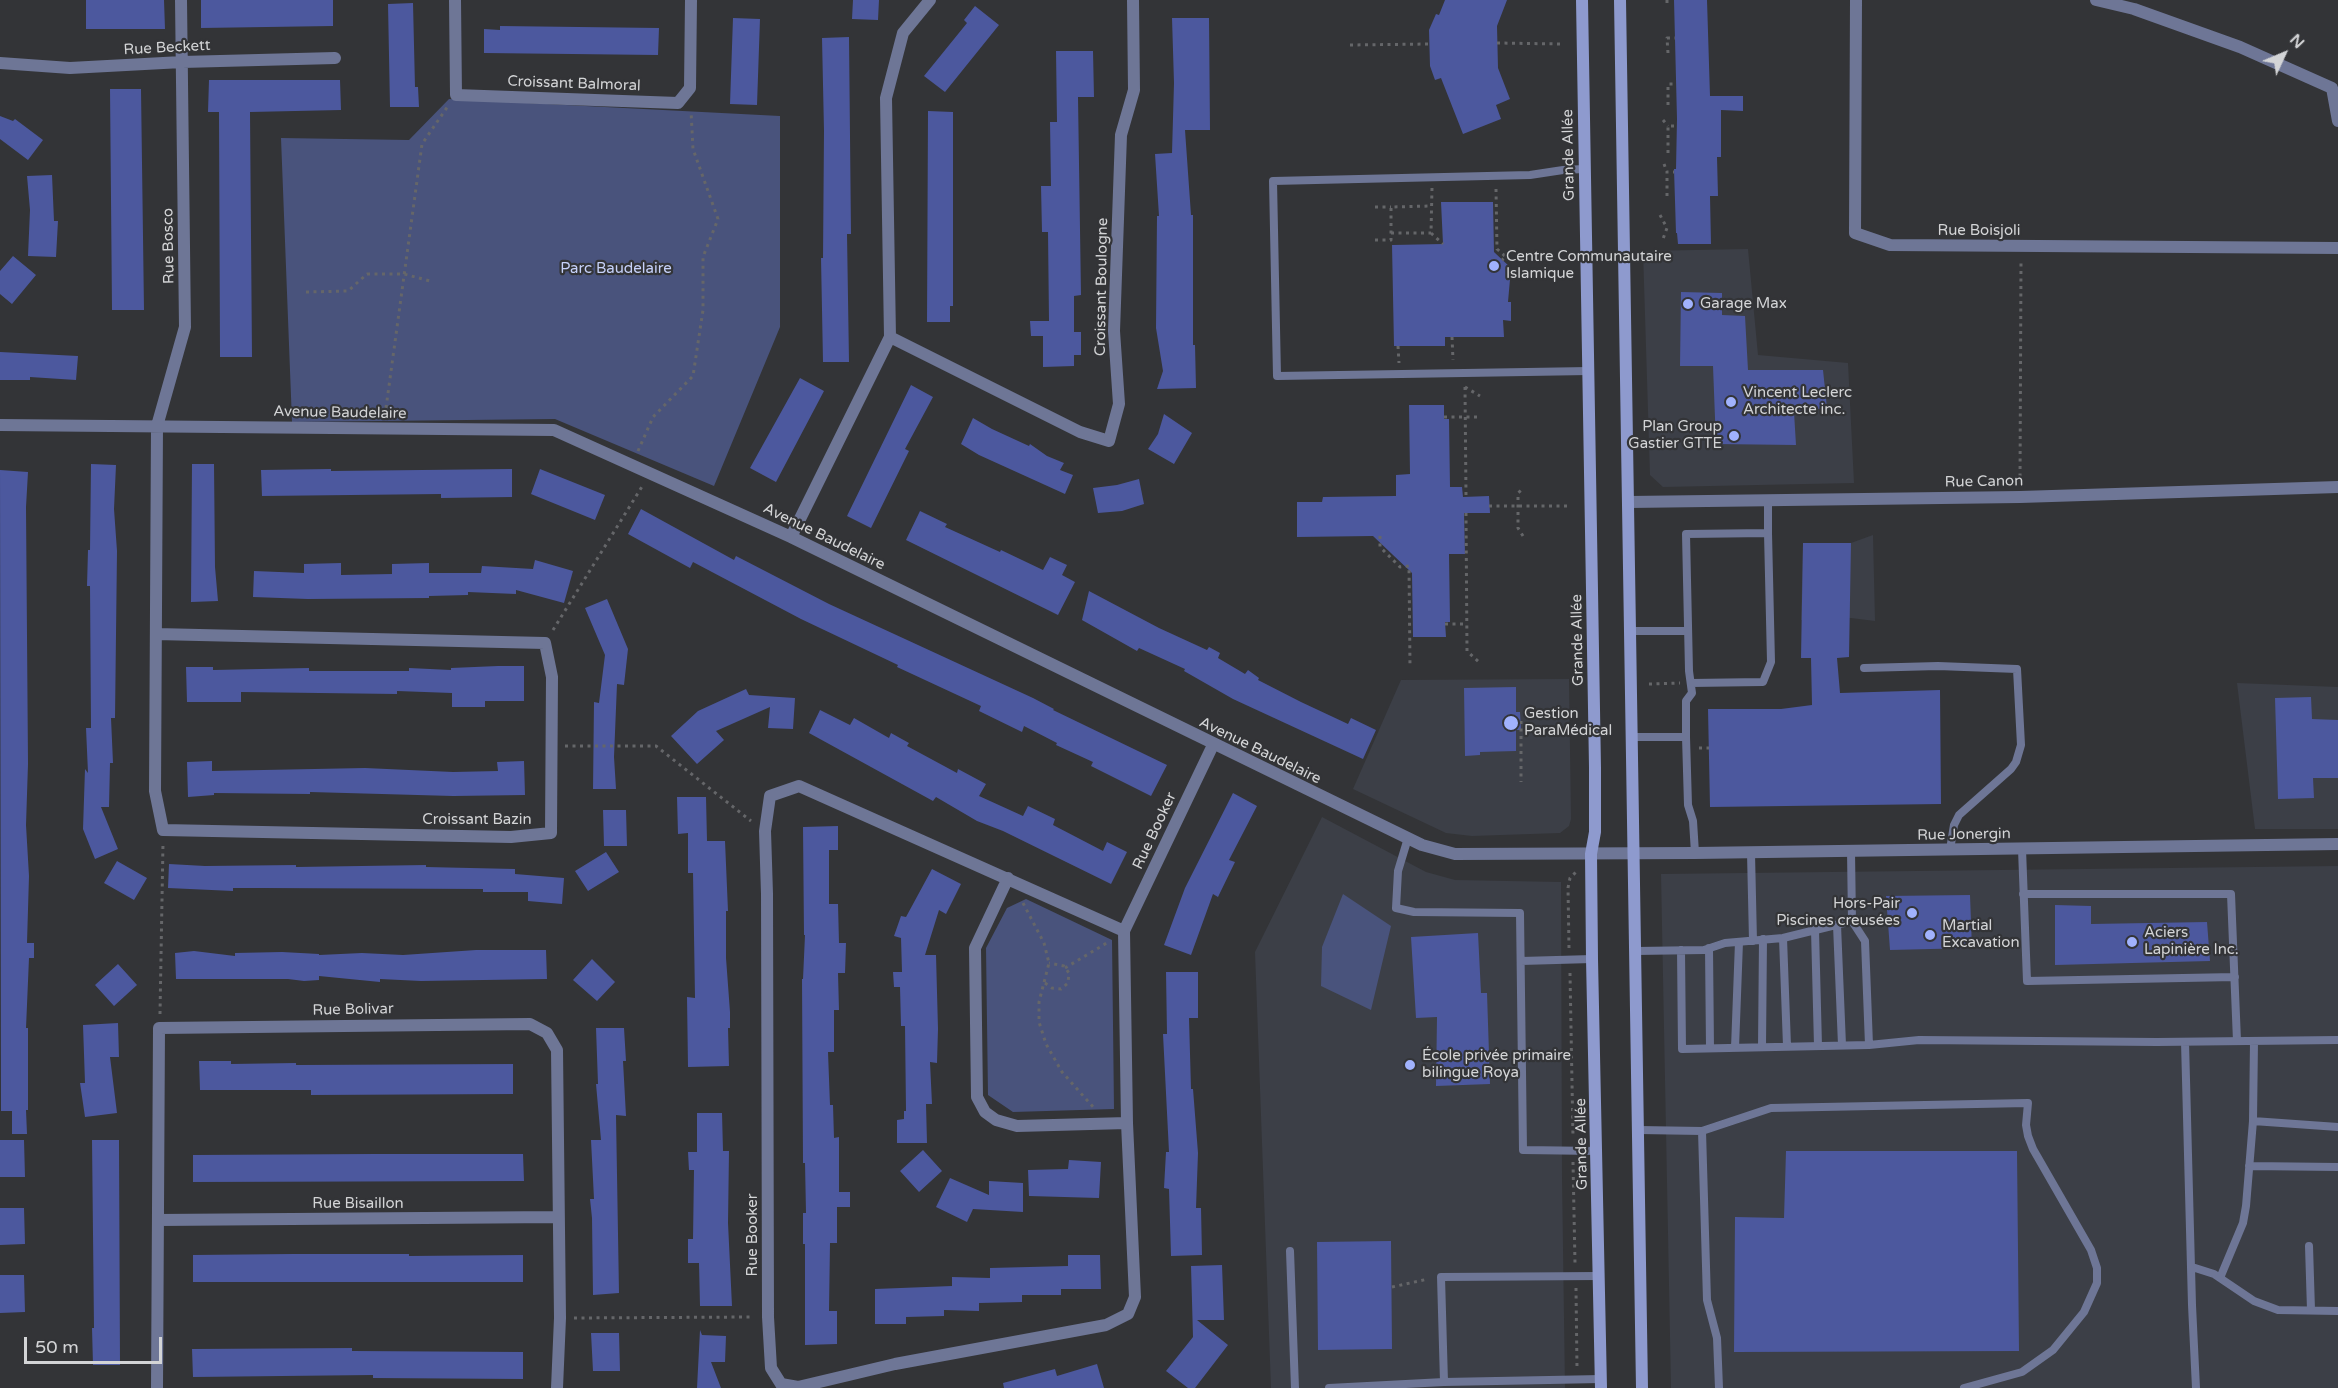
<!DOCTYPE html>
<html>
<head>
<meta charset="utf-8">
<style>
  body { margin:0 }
  #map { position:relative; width:2338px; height:1388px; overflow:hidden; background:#333437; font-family:"Varela Round",sans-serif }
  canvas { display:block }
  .north { position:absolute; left:2254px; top:24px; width:60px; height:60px; -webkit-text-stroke:4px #333437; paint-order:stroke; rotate:46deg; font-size:16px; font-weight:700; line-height:24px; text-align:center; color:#d3d4d6 }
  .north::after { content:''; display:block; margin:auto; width:21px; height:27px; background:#d3d4d6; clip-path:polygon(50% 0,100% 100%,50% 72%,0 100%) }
  .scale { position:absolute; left:24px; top:1337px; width:138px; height:27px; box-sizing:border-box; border:3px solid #d3d4d6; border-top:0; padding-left:8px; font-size:18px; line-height:21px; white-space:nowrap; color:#d3d4d6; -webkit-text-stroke:4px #333437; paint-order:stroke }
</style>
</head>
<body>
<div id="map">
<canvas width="2338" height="1388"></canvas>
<div class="north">N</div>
<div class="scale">50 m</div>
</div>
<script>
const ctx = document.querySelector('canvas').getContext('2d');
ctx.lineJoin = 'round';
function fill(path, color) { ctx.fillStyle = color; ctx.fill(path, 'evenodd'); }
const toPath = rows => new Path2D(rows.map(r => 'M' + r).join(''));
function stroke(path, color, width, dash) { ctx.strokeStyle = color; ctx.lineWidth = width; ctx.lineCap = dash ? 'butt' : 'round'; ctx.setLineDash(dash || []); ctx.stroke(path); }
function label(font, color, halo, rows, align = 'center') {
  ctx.font = font + ' "Varela Round",sans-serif'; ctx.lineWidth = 4.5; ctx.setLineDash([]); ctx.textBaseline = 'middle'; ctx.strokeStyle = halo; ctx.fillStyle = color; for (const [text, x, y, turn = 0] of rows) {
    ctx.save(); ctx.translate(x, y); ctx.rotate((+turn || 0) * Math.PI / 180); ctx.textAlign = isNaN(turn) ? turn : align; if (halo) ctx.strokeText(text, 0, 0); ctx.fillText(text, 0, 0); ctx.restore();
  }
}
fill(toPath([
  [1748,249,1758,355,1848,363,1854,483,1663,487,1650,475,1643,251],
  [1873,535,1875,621,1851,618,1801,620,1803,543,1851,543],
  [1569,679,1571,819,1569,826,1560,833,1472,836,1446,833,1353,789,1401,680],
  [2237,683,2338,687,2338,829,2255,829],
  [1322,817,1426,872,1455,880,1561,882,1562,1177,1565,1388,1271,1388,1255,952],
  [2338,866,2338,1388,1671,1388,1661,874]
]), '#3c3f47');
fill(toPath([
  [449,99,780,116,780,327,714,486,555,419,292,422,281,138,409,140],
  [1343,894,1391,926,1371,1010,1321,986,1322,947],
  [1026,899,1112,940,1114,1109,1013,1112,988,1095,986,948,1007,908]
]), '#49537c');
fill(toPath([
  [86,0,164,0,165,29,86,29],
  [201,0,333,0,333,26,201,28],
  [853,0,879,0,878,20,852,19],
  [1445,0,1507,0,1497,26,1498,68,1510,99,1496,105,1501,119,1463,134,1441,78,1435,80,1430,66,1429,30,1436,14,1439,15],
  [1674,0,1707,0,1710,96,1743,96,1743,111,1721,110,1721,157,1717,157,1718,196,1710,196,1711,244,1678,244,1677,233,1676,233,1674,169,1676,169,1677,119],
  [413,3,415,87,418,87,419,107,390,107,388,4],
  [975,6,999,25,945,92,924,76,967,23,964,20],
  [733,18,760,19,757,105,730,104],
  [1172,18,1209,18,1210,130,1185,130,1191,215,1193,215,1193,345,1195,345,1196,388,1157,389,1163,371,1156,328,1157,216,1159,216,1155,154,1172,153,1174,83],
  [500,26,659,28,658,55,484,53,484,29,500,30],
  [849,37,851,234,847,234,849,362,823,362,821,258,823,258,824,131,822,38],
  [1056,51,1093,51,1094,97,1078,97,1081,295,1074,296,1074,332,1081,332,1081,355,1074,355,1074,366,1043,367,1043,336,1031,336,1030,321,1049,321,1048,232,1042,232,1041,186,1051,186,1050,122,1057,122],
  [209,80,340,80,341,110,250,112,252,357,220,357,219,112,208,112],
  [110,89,141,89,144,310,112,310],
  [928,111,953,112,953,306,950,306,950,322,927,322],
  [0,116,13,121,15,119,43,140,28,160,0,139],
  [52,175,54,221,58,221,56,257,28,256,30,210,27,176],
  [1441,202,1493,202,1494,252,1511,268,1508,302,1511,302,1511,321,1503,320,1504,337,1445,337,1445,346,1394,346,1392,245,1443,244],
  [13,256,36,275,12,304,0,294,0,271],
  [1681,292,1722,293,1722,315,1745,316,1748,370,1823,370,1827,408,1794,412,1796,445,1716,444,1713,366,1680,366],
  [0,352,78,356,76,380,30,377,30,380,0,380],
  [800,378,824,391,776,482,750,468],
  [911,385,933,397,905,449,909,451,871,528,847,516],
  [1409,405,1444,405,1444,419,1449,419,1450,487,1462,487,1463,497,1489,496,1490,513,1464,513,1465,554,1449,554,1450,622,1445,622,1446,637,1413,637,1412,573,1373,536,1297,537,1297,502,1322,502,1323,497,1396,496,1396,475,1410,474],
  [1164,414,1192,433,1174,464,1148,449,1158,434],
  [973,418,992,429,1029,446,1030,444,1047,456,1064,463,1060,470,1073,475,1065,494,979,455,961,444],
  [91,464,116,465,114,509,117,551,115,718,111,718,113,763,110,763,109,807,101,807,118,849,95,859,83,829,85,769,88,773,86,728,91,728,90,586,87,586,88,550,90,550],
  [192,464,214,464,215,567,218,601,191,602],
  [331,469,331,471,512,469,512,497,441,498,441,494,262,496,261,470],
  [540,469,605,495,595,520,531,494],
  [0,470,28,472,26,507,28,764,26,825,29,876,27,943,34,943,34,958,29,958,26,1028,28,1028,28,1110,26,1110,27,1134,12,1134,12,1111,1,1111],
  [1139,479,1144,504,1122,511,1098,513,1093,488,1117,485],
  [641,509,734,560,736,556,829,604,1033,698,1054,709,1053,710,1167,765,1151,796,1091,766,1093,762,1056,745,1057,743,1024,726,1022,732,979,711,981,706,897,667,898,665,801,619,693,562,690,568,628,534],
  [920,511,947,524,945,527,1000,552,1001,550,1043,570,1050,557,1067,565,1062,575,1075,582,1058,615,906,540],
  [1803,543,1851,543,1849,657,1837,658,1840,693,1940,690,1941,804,1710,807,1708,709,1781,709,1812,705,1811,658,1801,658],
  [535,560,573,571,564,603,516,590,516,594,468,592,468,595,429,596,429,598,308,599,253,597,254,571,304,573,304,564,341,563,341,575,392,574,392,564,429,563,429,573,481,573,482,566,533,569],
  [1089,591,1159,628,1207,650,1209,647,1220,653,1218,658,1245,674,1248,670,1259,678,1258,680,1301,702,1348,724,1351,718,1376,730,1363,759,1233,699,1184,671,1185,669,1139,648,1137,651,1082,620],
  [607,599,628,649,624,685,617,684,614,757,616,789,593,789,594,702,599,703,605,655,585,608],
  [498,666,524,666,524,701,485,701,485,707,452,707,452,693,397,691,397,694,241,692,241,702,187,702,186,667,213,667,213,670,309,668,309,671,409,671,409,668,451,670,451,668],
  [1516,687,1516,712,1520,712,1521,730,1516,730,1516,751,1480,752,1480,755,1465,756,1464,688],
  [746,689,749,695,795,698,793,729,768,728,770,707,716,731,724,740,697,764,671,736,698,711],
  [2311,697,2312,719,2338,720,2338,778,2313,778,2314,798,2278,799,2275,698],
  [820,710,850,725,854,718,889,738,891,733,909,743,907,746,957,773,958,769,986,784,979,796,1023,816,1028,806,1055,819,1053,825,1103,851,1107,842,1127,852,1111,884,1003,831,977,821,936,797,933,801,809,733],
  [212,761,212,771,365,768,453,772,498,771,497,762,524,761,525,795,453,796,310,792,310,794,214,793,214,795,188,797,187,762],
  [1233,793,1257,806,1229,860,1235,862,1218,897,1213,894,1191,955,1164,945,1185,888],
  [677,797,706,797,707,841,725,841,728,911,726,911,726,958,730,1012,730,1028,728,1028,729,1066,688,1067,687,997,695,998,693,873,688,873,688,833,678,834],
  [603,810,626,810,627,846,604,846],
  [838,826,838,850,829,850,829,904,838,904,839,943,846,943,845,973,838,973,839,1010,834,1010,834,1052,828,1052,830,1105,833,1105,834,1138,839,1137,839,1192,850,1192,850,1207,837,1207,837,1243,830,1243,829,1311,837,1311,837,1344,805,1345,805,1244,803,1244,803,1213,806,1213,805,1163,803,1163,802,979,803,979,805,935,804,935,803,827],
  [606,852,619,872,588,891,575,871],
  [117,861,147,878,134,900,104,883],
  [169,864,205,866,296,865,296,867,426,865,426,867,515,869,515,874,564,878,562,904,528,901,528,892,483,892,483,889,263,888,233,888,233,891,168,888],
  [932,869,961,884,946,914,939,910,925,955,936,955,938,1029,937,1063,930,1062,932,1104,926,1104,927,1143,897,1143,897,1120,904,1119,904,1111,906,1111,905,1026,901,1026,900,987,894,987,893,972,902,972,901,938,894,936,901,916,906,917],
  [1970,895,1972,948,1890,950,1886,896],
  [2055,905,2091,906,2091,924,2207,922,2210,961,2055,965],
  [1478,933,1481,993,1487,993,1490,1084,1436,1086,1437,1017,1416,1018,1411,937],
  [476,950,546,950,547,979,421,981,380,979,380,982,319,976,319,980,304,981,288,979,176,979,175,953,194,951,235,956,235,953,282,952,319,954,319,955,362,953,403,955],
  [592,959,615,982,597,1001,573,980],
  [118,964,137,985,114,1006,95,985],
  [1166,972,1198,972,1198,1018,1189,1018,1191,1089,1193,1089,1198,1153,1196,1208,1201,1208,1202,1255,1171,1256,1169,1189,1164,1188,1166,1152,1169,1152,1163,1034,1167,1034],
  [118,1023,119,1057,110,1057,117,1113,85,1117,80,1083,85,1083,83,1025],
  [596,1028,624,1028,626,1061,623,1061,626,1116,616,1115,619,1293,593,1295,592,1218,590,1199,594,1199,591,1140,601,1140,596,1084,598,1084],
  [199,1061,231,1061,231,1064,296,1063,296,1065,513,1064,513,1094,311,1095,311,1090,200,1090],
  [697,1113,722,1113,723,1151,729,1151,728,1223,732,1306,700,1306,699,1263,688,1263,688,1239,693,1239,694,1170,689,1170,688,1152,697,1152],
  [0,1140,24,1140,25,1177,0,1177],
  [92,1140,119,1140,120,1365,93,1365,92,1328,94,1328],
  [923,1150,942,1171,919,1192,900,1171],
  [1786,1151,2017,1151,2019,1351,1734,1352,1735,1217,1784,1218],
  [372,1154,523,1154,524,1181,193,1182,193,1155],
  [1069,1160,1101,1162,1099,1198,1029,1196,1028,1170,1068,1169],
  [950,1178,989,1195,989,1181,1023,1183,1023,1212,973,1209,967,1222,936,1207],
  [0,1208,24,1208,25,1244,0,1245],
  [1391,1241,1392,1349,1318,1350,1317,1242],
  [292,1254,409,1254,409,1256,523,1255,523,1282,193,1282,193,1255],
  [1068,1255,1100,1255,1101,1289,1061,1289,1061,1295,1022,1295,1022,1302,979,1303,979,1311,944,1310,944,1316,906,1317,906,1324,875,1324,875,1289,952,1286,952,1277,990,1278,990,1268,1068,1266],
  [1222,1265,1224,1320,1197,1320,1228,1345,1195,1388,1188,1388,1166,1371,1193,1337,1191,1266],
  [0,1275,24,1275,25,1312,0,1313],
  [700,1330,702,1335,726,1336,725,1362,711,1362,721,1388,697,1388],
  [591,1333,619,1333,620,1371,593,1371],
  [352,1348,352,1351,523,1352,523,1379,373,1378,373,1375,193,1377,192,1349],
  [1097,1364,1104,1388,1004,1388,1003,1383,1055,1369,1057,1376]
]), '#4c589e');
stroke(toPath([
  [1667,0,1667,5],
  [1497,43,1561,44],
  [1350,45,1430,44],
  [1668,53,1667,38,1675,38],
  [1668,105,1668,84,1676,84],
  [1663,120,1668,126],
  [1668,153,1668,126,1676,126],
  [1664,164,1667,172],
  [1432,188,1431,233,1443,244],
  [1496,189,1497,249,1506,257,1502,260],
  [1667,196,1667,172,1674,172],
  [1375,207,1391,207],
  [1660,215,1667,228,1663,239],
  [1391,233,1431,233],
  [1375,240,1391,240,1391,207,1430,206],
  [306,292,348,291,367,274,404,274,430,281],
  [1452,337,1453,360],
  [1398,346,1399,363],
  [1465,387,1466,496],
  [1465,387,1480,396],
  [386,408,422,144,448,106],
  [1444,417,1479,417],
  [638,451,653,417,693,376,703,310,703,257,718,219,693,149,691,111],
  [2020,484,2021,260],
  [1489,506,1569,506],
  [1466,513,1467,651,1481,664],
  [1380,536,1380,547,1400,567,1409,566,1410,666],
  [1523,536,1518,528,1518,493,1524,488],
  [1445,624,1467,624],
  [553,630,643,485],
  [1649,684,1680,683],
  [1521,721,1521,782],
  [565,746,656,746,751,821],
  [1699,748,1709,748],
  [1023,903,1044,943,1049,963,1039,1002,1039,1022,1046,1044,1062,1072,1094,1108],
  [1569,948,1568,888,1570,878,1577,871],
  [1065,968,1110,941],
  [1570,973,1573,1137],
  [1045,983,1052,988,1061,989,1068,983,1069,973,1064,966,1049,963],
  [160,1014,163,843],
  [1573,1162,1575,1263],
  [1392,1287,1428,1279],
  [1576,1288,1577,1368],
  [574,1318,753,1317]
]), '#656669', 3, [3, 4.5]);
stroke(toPath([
  [1584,169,1563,170,1530,175,1273,181,1277,376,1589,371],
  [1630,631,1688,631],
  [1864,668,1938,666,2017,669,2021,745,2016,762,2011,769,1959,815,1954,825,1950,850],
  [1691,683,1763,682,1771,662,1768,533],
  [1633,737,1686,737],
  [1408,838,1398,871,1396,908,1414,912,1520,913,1523,1150,1597,1151],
  [2022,849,2027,981,2235,977],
  [1695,853,1693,821,1688,805,1686,737,1686,701,1692,693,1689,671,1686,534,1768,533,1768,500],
  [1751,853,1753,941],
  [2023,894,2231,894,2237,1041],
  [1837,925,1842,1045],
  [1815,930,1818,1046],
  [1783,938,1787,1046],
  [1709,948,1710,1048],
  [1681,950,1682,1049,1869,1045,1865,941,1852,921,1851,851],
  [1636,951,1704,950,1725,943,1783,938,1852,921],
  [1521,961,1592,959],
  [2185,1042,2192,1305,2196,1388],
  [1869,1045,1919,1040,2157,1042,2338,1040],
  [1762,1047,1763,939],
  [1735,1048,1739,942],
  [2253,1121,2338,1127],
  [1639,1130,1702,1131,1707,1300,1717,1338,1719,1388],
  [1702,1131,1771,1108,2028,1103,2026,1125,2028,1136,2033,1149,2091,1250,2097,1268,2097,1283,2084,1312,2053,1350,2022,1372,1964,1388],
  [2249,1166,2338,1167],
  [2309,1246,2311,1310],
  [1290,1251,1295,1388],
  [2192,1267,2214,1274,2254,1301,2278,1310,2338,1311],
  [1599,1276,1441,1277,1444,1382,1601,1379],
  [2220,1278,2243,1223,2246,1206,2253,1121,2254,1041],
  [1329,1388,1444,1382]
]), '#6e7696', 8);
stroke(toPath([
  [455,0,456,95,678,103,690,88,691,0],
  [1856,0,1855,233,1890,245,2338,248],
  [2096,0,2134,9,2240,47,2332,88,2338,121],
  [0,63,70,68,182,62,335,58],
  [890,337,1080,432,1109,441,1119,404,1114,331,1121,135,1134,90,1133,0],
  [0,425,554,430,791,537,1422,845,1455,854,1695,853,2338,844],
  [1629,502,2020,497,2338,487],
  [791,537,890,337,886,98,903,33,930,0],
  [156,634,545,643,552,677,551,833,511,837,163,830,155,791,157,426,185,327,181,0],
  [1008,878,975,948,977,1097,985,1112,996,1120,1017,1126,1127,1123],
  [1124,931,1127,1123,1135,1297,1128,1314,1106,1325,895,1364,798,1387,781,1384,771,1368,768,1317,767,894,765,831,770,796,799,786,1124,931,1213,745],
  [158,1220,558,1217],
  [157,1388,159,1028,530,1024,547,1033,557,1050,560,1318,557,1388]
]), '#6e7696', 12);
stroke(toPath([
  [1582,0,1595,767,1595,832,1591,854,1592,959,1601,1388],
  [1620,0,1642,1388]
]), '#8e9ace', 12);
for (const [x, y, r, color] of [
  [1494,266,6,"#a1b2fd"],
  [1688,304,6,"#a1b2fd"],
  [1731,402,6,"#a1b2fd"],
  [1734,436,6,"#a1b2fd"],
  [1511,723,8,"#a1b2fd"],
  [1912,913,6,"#a1b2fd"],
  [1930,935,6,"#a1b2fd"],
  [2132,942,6,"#a1b2fd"],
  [1410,1065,6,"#a1b2fd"]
]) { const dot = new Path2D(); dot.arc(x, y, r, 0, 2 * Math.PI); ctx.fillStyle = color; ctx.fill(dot); stroke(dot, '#333437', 2); }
label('15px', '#d3d4d6', '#333437', [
  ["Rue Beckett",167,48,-3],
  ["Croissant Balmoral",574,84,2],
  ["Grande Allée",1569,155,-91],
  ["Rue Boisjoli",1979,231],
  ["Rue Bosco",169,246,-91],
  ["Croissant Boulogne",1102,287,-89],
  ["Avenue Baudelaire",340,413,1],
  ["Rue Canon",1984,482,-1],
  ["Avenue Baudelaire",824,537,26],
  ["Grande Allée",1578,640,-91],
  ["Avenue Baudelaire",1260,751,26],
  ["Croissant Bazin",477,820],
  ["Rue Booker",1155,831,-65],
  ["Rue Jonergin",1964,835,-1],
  ["Rue Bolivar",353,1010,-1],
  ["Grande Allée",1582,1144,-91],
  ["Rue Bisaillon",358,1204],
  ["Rue Booker",753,1235,-90]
]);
label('15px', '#d3d4d6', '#333437', [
  ["Centre Communautaire",1506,257],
  ["Islamique",1506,274],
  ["Garage Max",1700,304],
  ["Vincent Leclerc",1743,393],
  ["Architecte inc.",1743,410],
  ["Plan Group",1722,427,"right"],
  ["Gastier GTTE",1722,444,"right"],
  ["Gestion",1524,714],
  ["ParaMédical",1524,731],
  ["Hors-Pair",1900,904,"right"],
  ["Piscines creusées",1900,921,"right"],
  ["Martial",1942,926],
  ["Excavation",1942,943],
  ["Aciers",2144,933],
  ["Lapinière Inc.",2144,950],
  ["École privée primaire",1422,1056],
  ["bilingue Roya",1422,1073]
], 'left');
label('15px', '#c6d1f9', '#333437', [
  ["Parc Baudelaire",616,269]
]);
</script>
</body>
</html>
